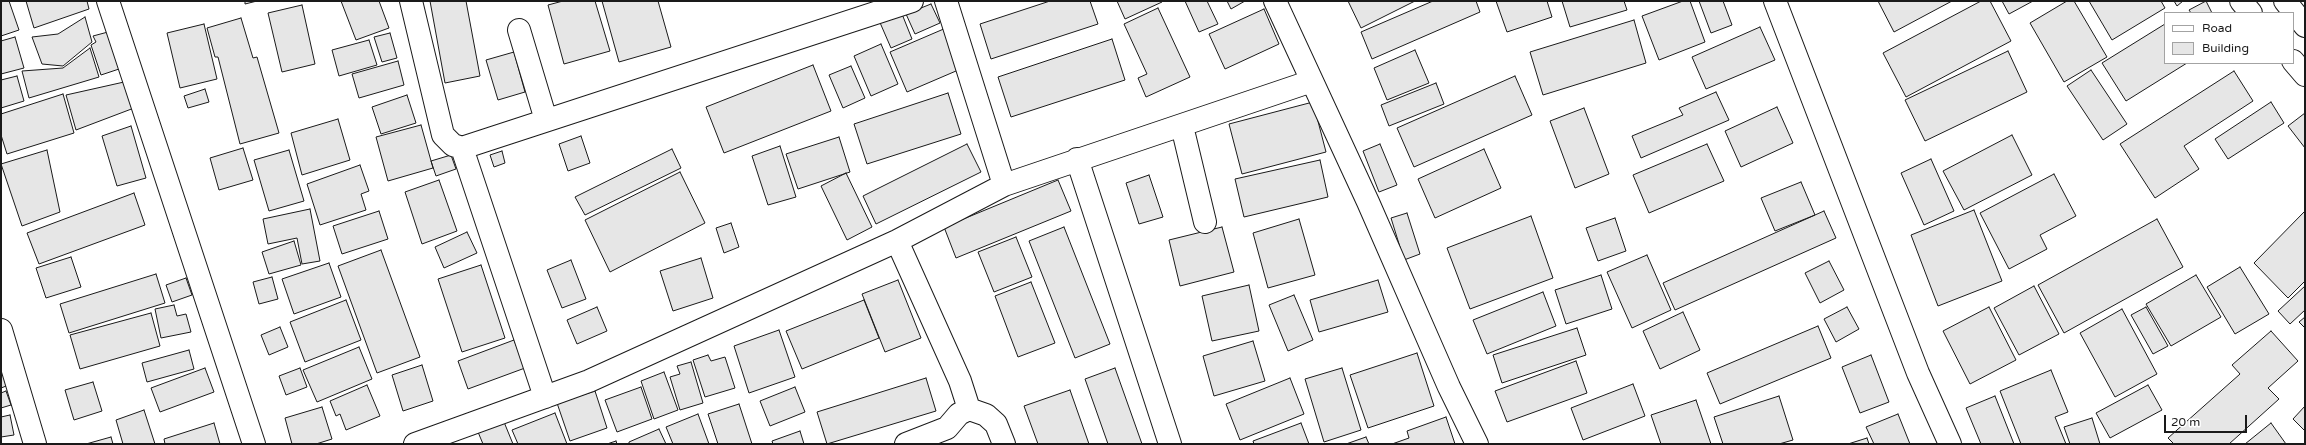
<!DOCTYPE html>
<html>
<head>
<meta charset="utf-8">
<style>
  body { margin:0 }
  #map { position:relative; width:2306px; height:445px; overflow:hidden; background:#fff; font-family:"Varela Round",sans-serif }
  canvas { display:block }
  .frame { position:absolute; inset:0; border:2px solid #1a1a1a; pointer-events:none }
  .legend { position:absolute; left:2164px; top:12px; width:130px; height:52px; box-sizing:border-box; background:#fff; border:1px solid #a3a3a3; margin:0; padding:5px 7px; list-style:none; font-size:12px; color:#1a1a1a }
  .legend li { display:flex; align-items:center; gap:8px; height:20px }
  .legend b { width:20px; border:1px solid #a3a3a3 }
  .scale { position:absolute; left:2164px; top:415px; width:83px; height:18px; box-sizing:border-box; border:2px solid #1a1a1a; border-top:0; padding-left:5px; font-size:12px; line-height:14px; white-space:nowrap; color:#1a1a1a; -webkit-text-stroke:3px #fff; paint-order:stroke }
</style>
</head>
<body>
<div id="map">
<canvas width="2306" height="445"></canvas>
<div class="frame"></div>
<ul class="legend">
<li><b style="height:5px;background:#fff"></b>Road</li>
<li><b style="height:11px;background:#e6e6e6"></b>Building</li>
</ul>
<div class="scale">20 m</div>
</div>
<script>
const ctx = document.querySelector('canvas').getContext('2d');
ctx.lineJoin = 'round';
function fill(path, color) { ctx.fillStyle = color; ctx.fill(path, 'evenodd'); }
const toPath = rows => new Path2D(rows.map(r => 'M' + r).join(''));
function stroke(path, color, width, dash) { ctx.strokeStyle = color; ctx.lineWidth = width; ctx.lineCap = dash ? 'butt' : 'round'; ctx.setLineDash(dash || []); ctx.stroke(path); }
const building = toPath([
  [1,1,9,1,19,30,1,36,1,1],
  [26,1,87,1,89,9,34,28,26,1],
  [245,1,257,1,245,4,245,1],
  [341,1,379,1,389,28,356,40,341,1],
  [430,1,466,1,480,76,445,83,430,1],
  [563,1,595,1,610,51,564,64,548,5,563,1],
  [602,1,658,1,671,47,619,62,602,1],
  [1050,1,1090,1,1098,24,991,59,980,24,1050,1],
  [1117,1,1162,1,1162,2,1125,19,1117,1],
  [1185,1,1207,1,1218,24,1199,32,1185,1],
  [1227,1,1245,1,1231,9,1227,1],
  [1348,1,1415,1,1361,28,1348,1],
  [1433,1,1476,1,1480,12,1372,59,1361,32,1433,1],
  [1496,1,1547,1,1552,17,1507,32,1496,1],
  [1562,1,1624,1,1627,10,1570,27,1562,1],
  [1683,1,1690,1,1705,42,1659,60,1642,16,1683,1],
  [1699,1,1723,1,1732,25,1711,33,1699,1],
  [1878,1,1952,1,1894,32,1878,1],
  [1981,1,1990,1,2011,41,1906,97,1883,53,1981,1],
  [2002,1,2033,1,2009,14,2002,1],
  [2067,1,2074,1,2107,57,2064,82,2030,23,2067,1],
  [2089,1,2161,1,2165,8,2112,40,2089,1],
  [2174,1,2183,1,2177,6,2174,1],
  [2206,1,2212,13,2191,13,2189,10,2206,1],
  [931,4,940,23,915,34,906,14,931,4],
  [302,5,315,64,282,72,268,13,302,5],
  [1158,8,1190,77,1146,97,1138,78,1147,74,1124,24,1158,8],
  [900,9,912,39,891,48,878,18,900,9],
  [1264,9,1279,44,1225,69,1209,34,1264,9],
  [85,17,92,42,63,66,42,64,32,37,58,34,85,17],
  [241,18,253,58,257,57,279,133,240,144,218,57,215,57,207,28,241,18],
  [1634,20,1646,63,1543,95,1530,52,1634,20],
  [204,24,217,79,180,88,167,33,204,24],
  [2165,24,2165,63,2187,63,2126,101,2102,63,2165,24],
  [1760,27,1775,60,1706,89,1692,57,1760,27],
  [946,28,963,68,907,92,890,52,946,28],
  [108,32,119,69,101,75,91,45,96,42,93,36,108,32],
  [390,33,397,58,382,62,374,37,390,33],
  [15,37,24,68,1,74,1,41,15,37],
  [1112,39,1125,80,1011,117,998,77,1112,39],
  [369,40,377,65,339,76,332,50,369,40],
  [881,44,898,84,871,96,854,56,881,44],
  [90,48,99,77,29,98,22,71,63,68,90,48],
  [1415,50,1429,83,1387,100,1374,68,1415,50],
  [2008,51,2027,92,1925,141,1905,100,2008,51],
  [514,52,525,92,498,100,486,60,514,52],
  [398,61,404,85,359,98,352,74,398,61],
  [813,65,831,111,724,153,706,107,813,65],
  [851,66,865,98,843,108,829,75,851,66],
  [2091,70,2127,124,2103,140,2067,86,2091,70],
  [2234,71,2253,101,2184,146,2199,169,2155,198,2120,144,2234,71],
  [17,76,24,101,1,108,1,80,17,76],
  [1515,76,1532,115,1414,167,1397,128,1515,76],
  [133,80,142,105,76,130,66,95,133,80],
  [1436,83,1444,104,1389,126,1381,105,1436,83],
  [205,89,209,102,188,108,184,96,205,89],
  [1716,92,1729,120,1641,158,1632,136,1683,115,1679,108,1716,92],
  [948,93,961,134,867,164,854,124,948,93],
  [63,94,74,133,7,154,1,135,1,114,63,94],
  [407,95,416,123,381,134,372,107,407,95],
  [1313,102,1326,152,1242,174,1229,124,1313,102],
  [2271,102,2284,123,2228,159,2215,139,2271,102],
  [1777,107,1793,143,1741,167,1725,131,1777,107],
  [1584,108,1609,174,1575,188,1550,121,1584,108],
  [2305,113,2305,148,2288,126,2305,113],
  [338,119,350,160,302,175,291,133,338,119],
  [421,125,433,168,388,181,376,137,421,125],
  [131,126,146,178,117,186,102,136,131,126],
  [2012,135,2032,175,1964,210,1943,171,2012,135],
  [581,136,590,163,568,171,559,144,581,136],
  [839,137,850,172,798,189,786,154,839,137],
  [967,144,981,172,876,224,863,196,967,144],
  [1380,144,1397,185,1379,192,1363,151,1380,144],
  [1707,144,1724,181,1649,213,1633,175,1707,144],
  [780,146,796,197,768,205,752,156,780,146],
  [243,148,253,180,219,190,210,158,243,148],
  [672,149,681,168,585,215,575,197,672,149],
  [1484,149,1501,188,1435,218,1418,179,1484,149],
  [47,150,60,212,22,226,1,164,47,150],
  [289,150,304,201,269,211,254,160,289,150],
  [502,151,505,163,494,167,490,155,502,151],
  [451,155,456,169,436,176,431,161,451,155],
  [1931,159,1954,211,1924,225,1901,173,1931,159],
  [1320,160,1328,197,1244,217,1235,179,1320,160],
  [360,165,369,191,361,194,366,210,320,225,307,184,360,165],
  [680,172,705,223,610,272,585,220,680,172],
  [846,173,872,227,847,240,821,186,846,173],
  [2054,174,2076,216,2040,235,2047,249,2009,269,1980,213,2054,174],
  [1149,175,1163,217,1139,224,1126,183,1149,175],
  [439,180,457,231,422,244,405,192,439,180],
  [1058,180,1071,211,956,258,944,227,1058,180],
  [1801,182,1815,215,1775,231,1761,198,1801,182],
  [134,193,145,225,39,264,27,233,134,193],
  [310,209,320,261,302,264,297,238,268,244,263,219,310,209],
  [1974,210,2002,281,1938,306,1911,235,1974,210],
  [379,211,388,239,342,254,333,226,379,211],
  [1824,211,1836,238,1675,310,1663,283,1824,211],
  [2305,211,2305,281,2288,298,2254,263,2305,211],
  [1407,213,1420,254,1404,260,1391,218,1407,213],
  [1531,216,1553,278,1470,309,1447,248,1531,216],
  [1615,218,1626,251,1598,261,1586,228,1615,218],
  [1299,219,1315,275,1268,288,1253,233,1299,219],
  [2157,219,2183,267,2064,333,2038,285,2157,219],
  [731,223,739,247,724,253,716,228,731,223],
  [1064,227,1110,344,1075,358,1029,241,1064,227],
  [1222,227,1234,272,1180,286,1169,240,1222,227],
  [467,232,477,253,444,268,435,247,467,232],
  [1016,237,1032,277,994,292,978,252,1016,237],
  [294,241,301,265,269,274,262,252,294,241],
  [381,250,420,357,377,373,338,266,381,250],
  [1647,255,1671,310,1632,328,1607,272,1647,255],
  [71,257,81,287,46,298,36,268,71,257],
  [701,258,713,298,673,311,660,271,701,258],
  [571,260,586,299,562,308,547,270,571,260],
  [1829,261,1844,290,1820,303,1805,273,1829,261],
  [329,263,341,297,294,314,282,279,329,263],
  [481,265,505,338,462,352,438,279,481,265],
  [2240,267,2269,314,2235,334,2207,287,2240,267],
  [156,274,165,303,69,333,60,304,156,274],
  [1601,275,1612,309,1566,324,1555,290,1601,275],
  [2196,275,2221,317,2171,346,2146,304,2196,275],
  [272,277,278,299,259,304,253,282,272,277],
  [186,278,192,295,172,302,166,285,186,278],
  [898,280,921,338,885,352,862,294,898,280],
  [1378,280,1388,312,1319,332,1310,300,1378,280],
  [1031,282,1055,343,1018,357,995,296,1031,282],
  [1249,285,1259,331,1212,341,1202,296,1249,285],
  [2034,286,2059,334,2019,355,1994,308,2034,286],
  [2305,286,2305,310,2290,324,2278,311,2305,286],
  [1543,292,1556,326,1487,354,1473,320,1543,292],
  [1294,295,1313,340,1288,351,1269,305,1294,295],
  [346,300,361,340,305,362,290,322,346,300],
  [864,300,879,338,802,369,786,331,864,300],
  [174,305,177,316,186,314,191,332,161,338,155,309,174,305],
  [597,307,607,331,577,344,567,320,597,307],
  [1847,307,1859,329,1836,342,1824,319,1847,307],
  [1989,307,2016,360,1970,384,1943,331,1989,307],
  [2146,307,2168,346,2153,354,2131,315,2146,307],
  [2122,309,2157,374,2115,397,2080,333,2122,309],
  [1683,312,1700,350,1660,369,1643,331,1683,312],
  [151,313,160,346,80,369,70,335,151,313],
  [2305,317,2305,328,2299,322,2305,317],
  [1818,326,1831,358,1720,404,1707,373,1818,326],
  [280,327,288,347,269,355,261,335,280,327],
  [1577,328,1586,355,1502,383,1493,355,1577,328],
  [779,330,795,377,749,393,734,346,779,330],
  [2271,331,2298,361,2268,388,2279,399,2229,444,2174,444,2168,438,2240,374,2232,365,2271,331],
  [514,340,525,368,468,389,458,361,514,340],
  [1253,341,1265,381,1214,396,1203,356,1253,341],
  [359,347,372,379,317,402,303,370,359,347],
  [189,350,194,369,147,382,142,363,189,350],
  [1417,353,1434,406,1368,428,1350,375,1417,353],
  [708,355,711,361,725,357,735,388,705,397,693,360,708,355],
  [1871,355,1889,402,1860,413,1842,367,1871,355],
  [1576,361,1587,393,1507,422,1495,391,1576,361],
  [691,362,703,403,680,410,670,377,680,374,677,366,691,362],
  [422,365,433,401,403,411,392,375,422,365],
  [205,368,214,392,160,412,151,388,205,368],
  [300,368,307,387,286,395,279,376,300,368],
  [1115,368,1142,444,1108,444,1085,379,1115,368],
  [1342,368,1361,430,1324,442,1305,379,1342,368],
  [10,370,14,383,1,388,1,373,10,370],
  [2051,370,2068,412,2055,417,2066,444,2021,444,2000,391,2051,370],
  [664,372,678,410,654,419,641,381,664,372],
  [926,378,936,411,827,444,817,412,926,378],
  [1290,378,1304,414,1240,440,1226,404,1290,378],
  [93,382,102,411,74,420,65,390,93,382],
  [1633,384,1645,416,1583,440,1571,408,1633,384],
  [367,385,380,416,346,430,340,414,336,416,330,401,367,385],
  [2148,385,2162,410,2110,438,2096,413,2148,385],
  [641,387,652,419,617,432,605,400,641,387],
  [795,387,805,412,770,426,760,401,795,387],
  [1070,390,1089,444,1038,444,1024,406,1070,390],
  [6,391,11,405,1,408,1,393,6,391],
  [595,391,607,428,570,441,557,403,595,391],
  [1779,396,1793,440,1779,444,1723,444,1714,417,1779,396],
  [1995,396,2014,444,1981,444,1966,408,1995,396],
  [1696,400,1711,444,1661,444,1651,415,1696,400],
  [739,404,752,444,718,444,708,414,739,404],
  [2305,406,2305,431,2293,419,2305,406],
  [322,407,332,439,316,444,292,444,285,418,322,407],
  [144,410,155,444,123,444,116,420,144,410],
  [555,413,567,444,518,444,512,430,555,413],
  [698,414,709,444,673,444,666,427,698,414],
  [1898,414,1910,444,1874,444,1866,427,1898,414],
  [10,415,14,435,1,437,1,417,10,415],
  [1446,417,1455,444,1392,444,1409,438,1407,431,1446,417],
  [2092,418,2100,444,2070,444,2064,427,2092,418],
  [504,422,513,444,483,444,478,432,504,422],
  [214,423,220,444,165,444,164,439,214,423],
  [1301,423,1309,444,1254,444,1253,441,1301,423],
  [2271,423,2286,444,2245,444,2271,423],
  [659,429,666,444,629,444,629,442,659,429],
  [800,431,804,444,773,444,772,441,800,431],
  [111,437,113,444,86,444,111,437],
  [1366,437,1369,444,1346,444,1366,437],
  [1867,438,1869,444,1848,444,1867,438],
  [616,441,617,444,607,444,616,441]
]);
fill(building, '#e6e6e6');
stroke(building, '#1a1a1a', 1);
const minor = toPath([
  [108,1,254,444],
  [411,1,443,135,453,145,462,148,912,1],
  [946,1,1004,185],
  [1275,1,1368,202,1449,387,1477,444],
  [1775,1,1918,373,1950,444],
  [519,30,546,120],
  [1182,126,1205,222],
  [462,148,545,397],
  [1077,159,1170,444],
  [897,241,960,381,969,409,959,414,947,428,906,444],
  [1,330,35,444],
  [969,409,986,415,996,424,1004,444],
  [415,444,589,381,897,241,1004,185,1312,81]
]);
const major = toPath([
  [2241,1,2251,13],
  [2285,1,2305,26],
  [2293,61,2305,75]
]);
stroke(minor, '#1a1a1a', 24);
stroke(major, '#1a1a1a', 24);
stroke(minor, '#fff', 22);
stroke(major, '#fff', 22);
</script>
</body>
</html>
